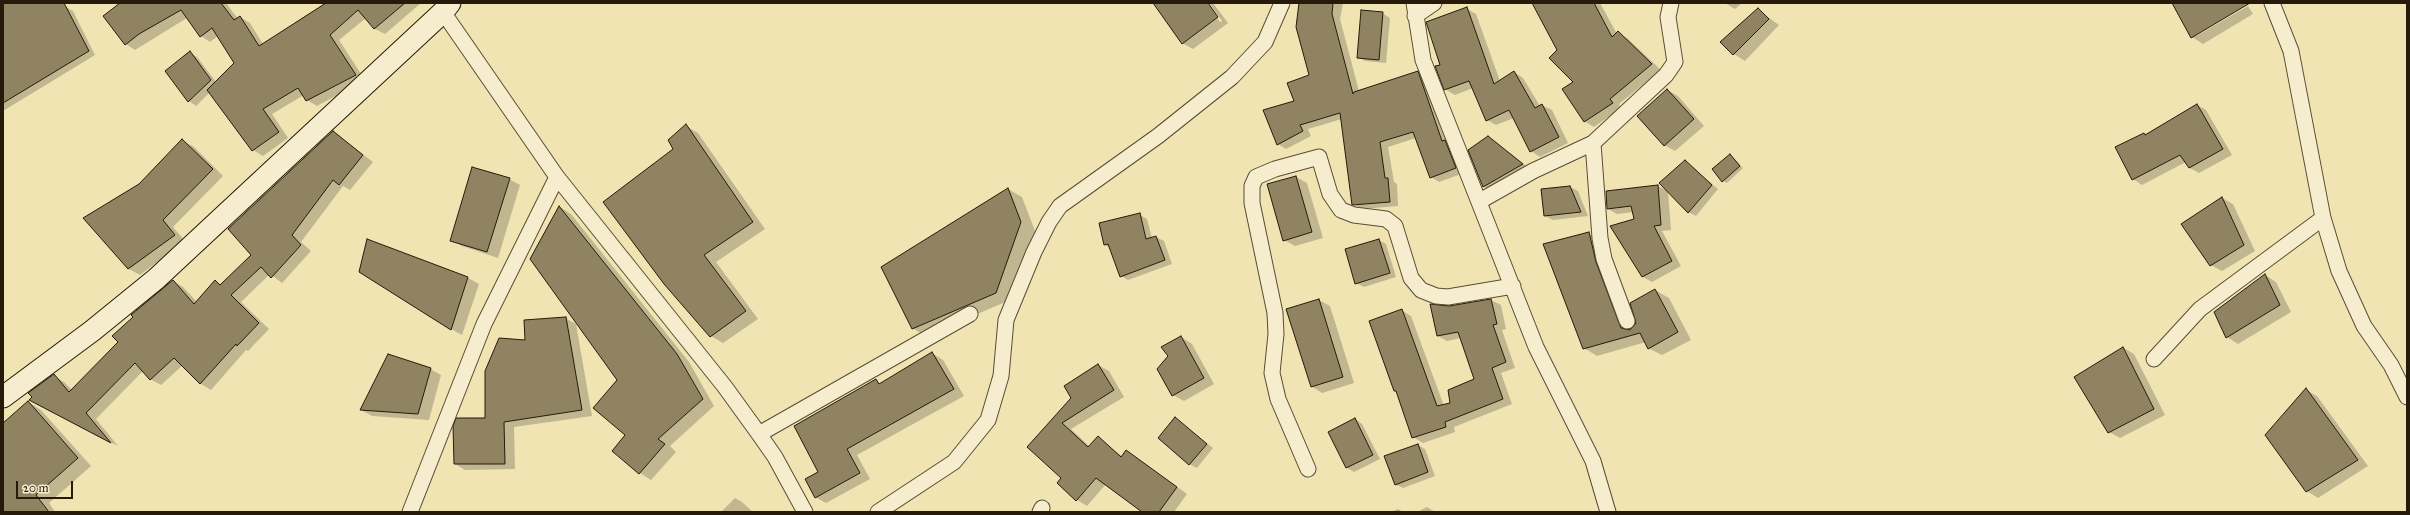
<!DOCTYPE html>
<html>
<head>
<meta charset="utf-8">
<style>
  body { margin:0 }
  #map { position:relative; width:2410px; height:515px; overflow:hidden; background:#f1e4b3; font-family:"IM FELL Great Primer",serif }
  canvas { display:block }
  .frame { position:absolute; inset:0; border:4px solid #261a0a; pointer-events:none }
  .scale { position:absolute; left:16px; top:481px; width:57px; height:18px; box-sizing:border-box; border:2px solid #261a0a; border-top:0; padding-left:5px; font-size:12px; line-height:14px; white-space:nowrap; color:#261a0a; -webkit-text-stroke:3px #f6edce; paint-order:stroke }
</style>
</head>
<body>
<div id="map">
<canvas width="2410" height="515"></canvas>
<div class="frame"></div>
<div class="scale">20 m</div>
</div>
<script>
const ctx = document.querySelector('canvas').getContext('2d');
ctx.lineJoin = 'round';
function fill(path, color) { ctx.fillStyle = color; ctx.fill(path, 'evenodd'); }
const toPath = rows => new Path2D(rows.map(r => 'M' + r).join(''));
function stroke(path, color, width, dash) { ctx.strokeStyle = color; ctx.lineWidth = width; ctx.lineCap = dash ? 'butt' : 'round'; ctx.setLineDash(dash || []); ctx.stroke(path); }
fill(toPath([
  [3,3,52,3,66,7,73,11,95,55,3,111],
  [121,3,226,3,238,19,240,17,250,23,263,44,325,3,421,3,385,34,375,29,366,18,339,40,365,80,317,106,307,100,304,95,272,114,288,138,263,156,253,150,210,92,196,106,189,101,166,71,190,53,197,57,216,82,235,63,218,36,210,42,201,36,187,18,135,50,126,44],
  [1153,3,1207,3,1220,22,1222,21,1209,3,1213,3,1228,23,1193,49,1182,43],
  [1300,3,1343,3,1340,19,1359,91,1418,73,1426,78,1464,173,1439,182,1431,177,1416,138,1388,147,1394,182,1397,184,1398,206,1362,209,1353,204,1342,119,1308,129,1311,136,1286,149,1278,144,1295,102,1310,75],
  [1534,3,1600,3,1617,34,1627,38,1661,70,1619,104,1621,108,1594,127,1584,121,1575,82],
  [1725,3,1742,3,1735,9],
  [2173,3,2246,3,2253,14,2203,44,2192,37],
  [2247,4,2248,6,2196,36,2196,34],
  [1467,9,1476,14,1500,81,1514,72,1523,78,1540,106,1542,105,1552,110,1568,143,1540,157,1531,151,1514,118,1496,125,1487,120,1473,88,1455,95,1445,89,1441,65],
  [1758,10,1779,25,1745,61,1734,54,1722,42],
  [1382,13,1390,18,1386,63,1365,61,1358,57],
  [1667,90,1678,96,1704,126,1675,151,1664,145],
  [2197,105,2206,110,2232,155,2199,173,2190,168,2186,162,2142,185,2133,179,2144,134,2146,135],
  [686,126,698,133,765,229,716,262,758,319,723,343,711,336,675,149],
  [333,132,373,162,350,190,343,186,301,242,311,251,282,283,270,274,241,302,269,329,248,351,246,350,211,390,201,384,183,365,161,385,150,379,143,371,96,419,118,446,40,406,54,376,64,382,72,390,119,342,173,281,183,287,197,302,215,281,221,285,252,255],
  [1488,137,1529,168,1491,190,1483,186],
  [183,141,194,147,223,176,173,227,185,241,140,275,129,269,84,219,139,185],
  [1730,155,1743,168,1727,183,1723,181],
  [1685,161,1718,189,1696,216,1688,212],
  [1296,177,1307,183,1323,238,1295,246,1284,240],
  [509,179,520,185,498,258,462,246,451,240],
  [1658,186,1668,191,1671,230,1662,231,1681,266,1652,282,1643,277,1612,226,1635,220,1634,212,1617,214,1608,209,1607,192],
  [1570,187,1578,191,1588,216,1553,220,1545,216],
  [1008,189,1022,197,1035,231,1010,300,926,336,912,328],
  [2222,198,2233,204,2255,251,2222,271,2211,265],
  [560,207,571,214,689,362,714,406,670,446,676,452,651,480,640,473,613,451,626,435,618,380],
  [1140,215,1147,219,1152,238,1156,237,1164,241,1172,264,1128,280,1121,276,1110,248,1105,245],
  [1588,233,1602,240,1609,270,1630,329,1634,328,1655,290,1669,298,1691,340,1662,355,1648,348,1646,342,1597,356,1584,348],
  [1379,240,1386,244,1396,277,1364,287,1356,283],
  [2265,275,2276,282,2291,312,2238,344,2227,337],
  [468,278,479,284,462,335,451,329],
  [1319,300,1330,306,1354,383,1322,393,1311,386],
  [1491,300,1501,305,1506,329,1502,330,1515,368,1501,373,1512,404,1454,427,1455,432,1423,443,1413,437,1398,392,1395,391,1401,310,1411,316,1444,406,1452,403,1475,380,1461,338,1447,341,1438,336,1449,307],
  [565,318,576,324,592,416,514,427,515,469,465,470,455,464,486,419,526,341],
  [1181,337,1192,344,1214,384,1184,401,1173,395,1169,356],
  [2124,348,2134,354,2165,415,2120,438,2109,432],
  [932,353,943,360,964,396,857,455,870,479,826,503,815,497,819,472,876,381,881,384],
  [1098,365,1109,371,1124,397,1071,429,1090,447,1098,438,1123,457,1127,451,1187,494,1174,512,1144,512,1106,484,1087,506,1077,500,1063,478,1028,447,1073,398],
  [430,369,441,375,429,420,372,416,361,410],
  [2306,390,2317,396,2368,466,2318,498,2307,491],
  [28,402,41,410,91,466,49,503,55,512,3,512,3,431],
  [1176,419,1213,448,1197,468,1189,464],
  [1355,419,1362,424,1380,459,1354,472,1347,468,1329,432],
  [1418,445,1425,449,1435,476,1403,488,1395,484],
  [735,498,742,502,753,512,721,512],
  [1427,507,1435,512,1417,512],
  [1398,509,1403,512,1391,512]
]), '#0003');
const building = toPath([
  [3,3,64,3,89,51,3,103,3,3],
  [120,3,221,3,234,20,240,16,259,46,326,3,405,3,374,29,358,10,330,35,356,75,306,101,298,88,263,109,279,132,252,151,207,90,234,63,212,28,200,37,181,10,139,34,125,45,103,16,120,3],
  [1153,3,1208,3,1218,17,1182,44,1153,3],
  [1299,3,1333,3,1332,14,1353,94,1354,92,1418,71,1442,141,1445,140,1456,168,1430,178,1413,132,1380,142,1385,178,1388,178,1390,202,1352,205,1340,113,1300,125,1303,131,1277,145,1263,110,1294,101,1287,83,1309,75,1296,27,1299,3],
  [1532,3,1594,3,1612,37,1618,31,1652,64,1610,99,1613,103,1584,122,1562,89,1573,82,1549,58,1557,50,1532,3],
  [2172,3,2250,3,2191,38,2172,3],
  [1467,7,1494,84,1514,71,1535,108,1542,104,1559,137,1530,152,1509,110,1486,121,1469,81,1444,90,1435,66,1440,65,1426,22,1467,7],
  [1758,8,1769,19,1733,55,1720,42,1758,8],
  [1361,10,1383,12,1379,60,1357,58,1361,10],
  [190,51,211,80,188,102,165,71,190,51],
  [1667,89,1694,119,1664,146,1637,116,1667,89],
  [2197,104,2223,149,2189,168,2180,155,2132,180,2115,147,2144,133,2145,135,2197,104],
  [686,124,753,222,704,255,746,311,710,337,664,284,603,202,673,149,668,140,686,124],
  [333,131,363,155,339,185,333,180,292,235,301,245,271,278,261,267,231,295,259,323,237,346,236,344,200,384,174,358,150,380,135,363,86,413,111,443,29,400,32,397,28,393,54,374,69,392,118,342,112,336,133,317,131,315,173,280,194,304,215,280,220,285,251,255,228,229,333,131],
  [1488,136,1523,164,1483,187,1468,150,1488,136],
  [182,139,213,169,163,220,175,235,128,269,83,218,139,184,182,139],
  [1730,154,1740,166,1722,182,1712,169,1730,154],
  [1685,160,1712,185,1688,213,1659,183,1685,160],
  [472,167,510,178,487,252,450,241,472,167],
  [1296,176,1312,232,1283,241,1267,184,1296,176],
  [1658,185,1661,225,1654,226,1672,261,1642,277,1610,226,1634,219,1631,206,1607,209,1606,191,1658,185],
  [1570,186,1581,212,1544,216,1541,189,1570,186],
  [1008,188,1021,222,996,293,912,329,881,267,1008,188],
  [2222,197,2244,245,2210,266,2181,224,2222,197],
  [559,206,677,354,703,399,658,439,665,444,639,474,612,451,625,435,593,408,617,380,530,259,559,206],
  [1140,213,1146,239,1156,236,1165,260,1120,277,1108,244,1104,245,1099,223,1140,213],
  [1589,232,1596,262,1621,328,1630,330,1636,323,1630,303,1655,289,1678,332,1648,349,1640,333,1583,349,1543,244,1589,232],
  [367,239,468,277,451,330,359,272,367,239],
  [1379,239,1390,273,1355,284,1345,249,1379,239],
  [2265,274,2280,305,2226,338,2214,312,2265,274],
  [1319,299,1343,377,1311,387,1286,309,1319,299],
  [1491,299,1497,324,1493,325,1506,362,1492,368,1503,399,1445,422,1446,427,1412,438,1396,391,1394,391,1369,321,1402,309,1437,406,1450,403,1448,390,1474,379,1458,332,1437,336,1430,304,1449,306,1491,299],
  [566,317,582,410,504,422,505,464,454,464,453,426,456,418,485,418,485,371,499,338,525,340,524,320,566,317],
  [1181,336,1204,378,1172,396,1157,369,1168,356,1161,347,1181,336],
  [2123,347,2154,409,2108,433,2074,377,2123,347],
  [932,352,954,389,847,449,860,473,815,498,805,479,818,472,794,426,876,379,879,384,932,352],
  [388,354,431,368,418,414,360,410,388,354],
  [1098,364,1114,390,1062,423,1088,447,1098,436,1121,457,1126,450,1177,487,1159,512,1142,512,1096,478,1076,501,1057,483,1061,478,1027,447,1071,398,1064,386,1098,364],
  [2306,388,2358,460,2306,492,2265,435,2306,388],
  [28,401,78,458,36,495,49,512,3,512,3,423,28,401],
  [1175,417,1207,444,1189,465,1158,438,1175,417],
  [1355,418,1373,455,1346,468,1328,432,1355,418],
  [1418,444,1428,472,1395,485,1384,456,1418,444]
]);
fill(building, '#908362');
stroke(building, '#261a0a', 1);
const street = toPath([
  [1414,3,1423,60,1536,347,1593,461,1608,512],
  [2272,3,2291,51,2323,218,2339,271,2364,326,2391,365,2407,397],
  [443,12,557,177,725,387,759,434,775,457,805,512],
  [1415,16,1434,3],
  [1593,143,1600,238,1604,259,1627,321],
  [1480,201,1533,171,1593,143,1666,75,1675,62,1668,17,1671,3],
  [2154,359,2200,309,2323,218],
  [759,434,970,314],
  [1308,469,1278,399,1272,373,1276,334,1275,313,1252,203,1252,186,1256,177,1275,169,1319,157,1330,194,1341,210,1354,215,1386,219,1395,226,1411,278,1421,290,1436,296,1448,297,1513,286],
  [410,512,484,324,557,177],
  [878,512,954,462,988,420,1001,376,1006,320,1034,252,1049,222,1060,206,1158,136,1232,77,1265,42,1282,3],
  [1040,512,1042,508]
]);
const secondary = toPath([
  [3,397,92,331,156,279,443,12,450,3]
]);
stroke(street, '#594c34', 17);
stroke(secondary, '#261a0a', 23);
stroke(street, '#f6edce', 15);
stroke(secondary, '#f6edce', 21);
</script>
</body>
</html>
